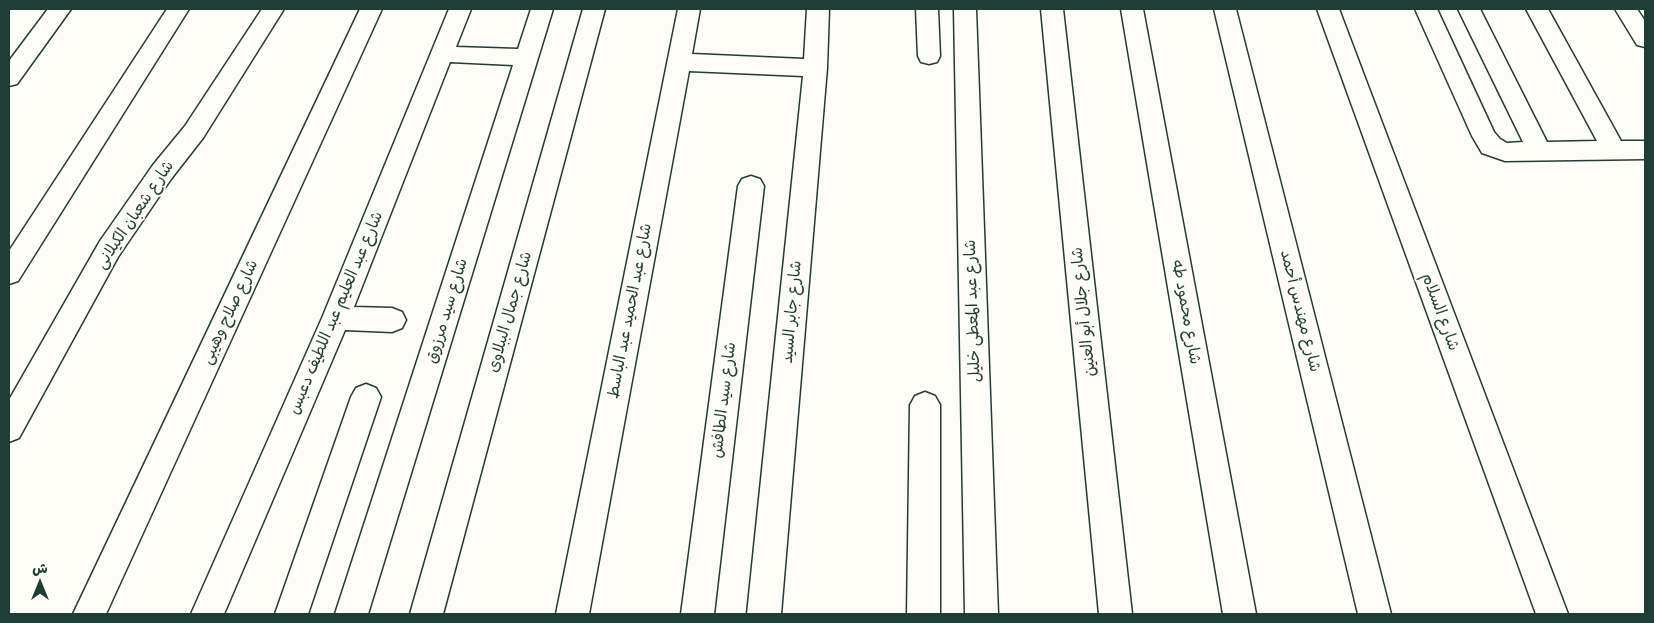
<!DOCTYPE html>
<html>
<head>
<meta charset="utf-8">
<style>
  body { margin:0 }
  #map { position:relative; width:1654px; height:623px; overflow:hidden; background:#fdfcf7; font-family:"Patrick Hand","Playpen Sans Arabic",sans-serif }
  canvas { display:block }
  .frame { position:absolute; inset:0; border:10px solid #1f3d34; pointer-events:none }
  .north { position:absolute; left:15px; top:558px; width:50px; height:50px; -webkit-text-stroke:4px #fdfcf7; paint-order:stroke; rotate:0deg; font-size:14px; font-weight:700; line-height:20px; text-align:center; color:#1f3d34 }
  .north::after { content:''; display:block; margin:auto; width:18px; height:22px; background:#1f3d34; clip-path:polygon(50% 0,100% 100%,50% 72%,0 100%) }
</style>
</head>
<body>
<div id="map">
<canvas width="1654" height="623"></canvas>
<div class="frame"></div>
<div class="north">ش</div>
</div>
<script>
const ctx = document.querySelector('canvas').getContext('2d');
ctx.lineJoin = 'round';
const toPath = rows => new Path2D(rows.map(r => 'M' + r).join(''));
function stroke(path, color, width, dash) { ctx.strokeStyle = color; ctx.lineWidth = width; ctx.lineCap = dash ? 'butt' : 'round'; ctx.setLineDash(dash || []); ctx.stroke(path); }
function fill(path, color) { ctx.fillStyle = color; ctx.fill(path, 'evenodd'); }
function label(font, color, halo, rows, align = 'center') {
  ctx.font = font + ' "Patrick Hand","Playpen Sans Arabic",sans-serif'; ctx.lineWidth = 4; ctx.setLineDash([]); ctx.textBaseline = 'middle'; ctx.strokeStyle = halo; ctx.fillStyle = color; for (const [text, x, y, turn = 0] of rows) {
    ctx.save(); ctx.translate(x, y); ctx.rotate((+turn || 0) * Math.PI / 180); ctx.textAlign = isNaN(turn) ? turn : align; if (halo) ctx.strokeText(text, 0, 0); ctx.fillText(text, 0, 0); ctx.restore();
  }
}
const minor = toPath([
  [48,9,71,9,17,84,9,86,9,61,48,9],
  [167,9,189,9,18,281,9,284,9,251,167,9],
  [262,9,284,9,203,138,171,179,118,257,19,438,9,442,9,400,100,241,153,165,185,126,262,9],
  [360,9,382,9,106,614,73,614,360,9],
  [449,9,471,9,456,47,518,49,531,9,553,9,368,614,335,614,513,65,450,62,354,307,392,308,402,312,406,320,402,328,392,332,345,330,224,614,191,614,322,318,449,9],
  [583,9,605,9,443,614,410,614,583,9],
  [678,9,700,9,692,54,804,59,807,9,829,9,827,68,781,614,747,614,803,76,689,71,589,614,556,614,678,9],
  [916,9,938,9,940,56,937,62,929,64,921,62,918,56,916,9],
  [954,9,976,9,998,614,965,614,954,9],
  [1041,9,1063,9,1132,614,1099,614,1041,9],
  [1121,9,1143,9,1256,614,1223,614,1121,9],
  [1214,9,1236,9,1391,614,1358,614,1214,9],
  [1317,9,1339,9,1568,614,1536,614,1317,9],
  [1415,9,1437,9,1494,132,1500,139,1507,143,1523,142,1458,9,1480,9,1547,142,1597,141,1526,9,1548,9,1621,141,1645,141,1645,159,1505,161,1482,153,1472,136,1415,9],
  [1615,9,1637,9,1645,21,1645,47,1637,45,1615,9],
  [751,176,760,179,764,186,714,614,681,614,738,186,742,179,751,176],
  [366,384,376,388,381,397,308,614,275,614,351,397,356,388,366,384],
  [925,392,935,396,940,405,940,614,907,614,910,405,915,396,925,392]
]);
stroke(minor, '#1f3d34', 3);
fill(minor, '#fdfcf7');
label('16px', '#1f3d34', '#fdfcf7', [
  ["شارع شعبان الكيلانى",135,215,-56],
  ["شارع سيد مرزوق",447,311,-73],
  ["شارع عبد الحميد عبد الباسط",630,311,-79],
  ["شارع عبد المعطى خليل",973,311,-92],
  ["شارع مهندس أحمد",1300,311,76],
  ["شارع صلاح وهيبى",230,312,-65],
  ["شارع جمال الببلاوى",510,312,-74],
  ["شارع جابر السيد",792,312,-85],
  ["شارع جلال أبو العنين",1084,312,-96],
  ["شارع محمود طه",1186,312,80],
  ["شارع السلام",1440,312,70],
  ["شارع عبد العليم عبد اللطيف دعبس",336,313,-67],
  ["شارع سيد الطافش",724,400,-83]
]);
</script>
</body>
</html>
